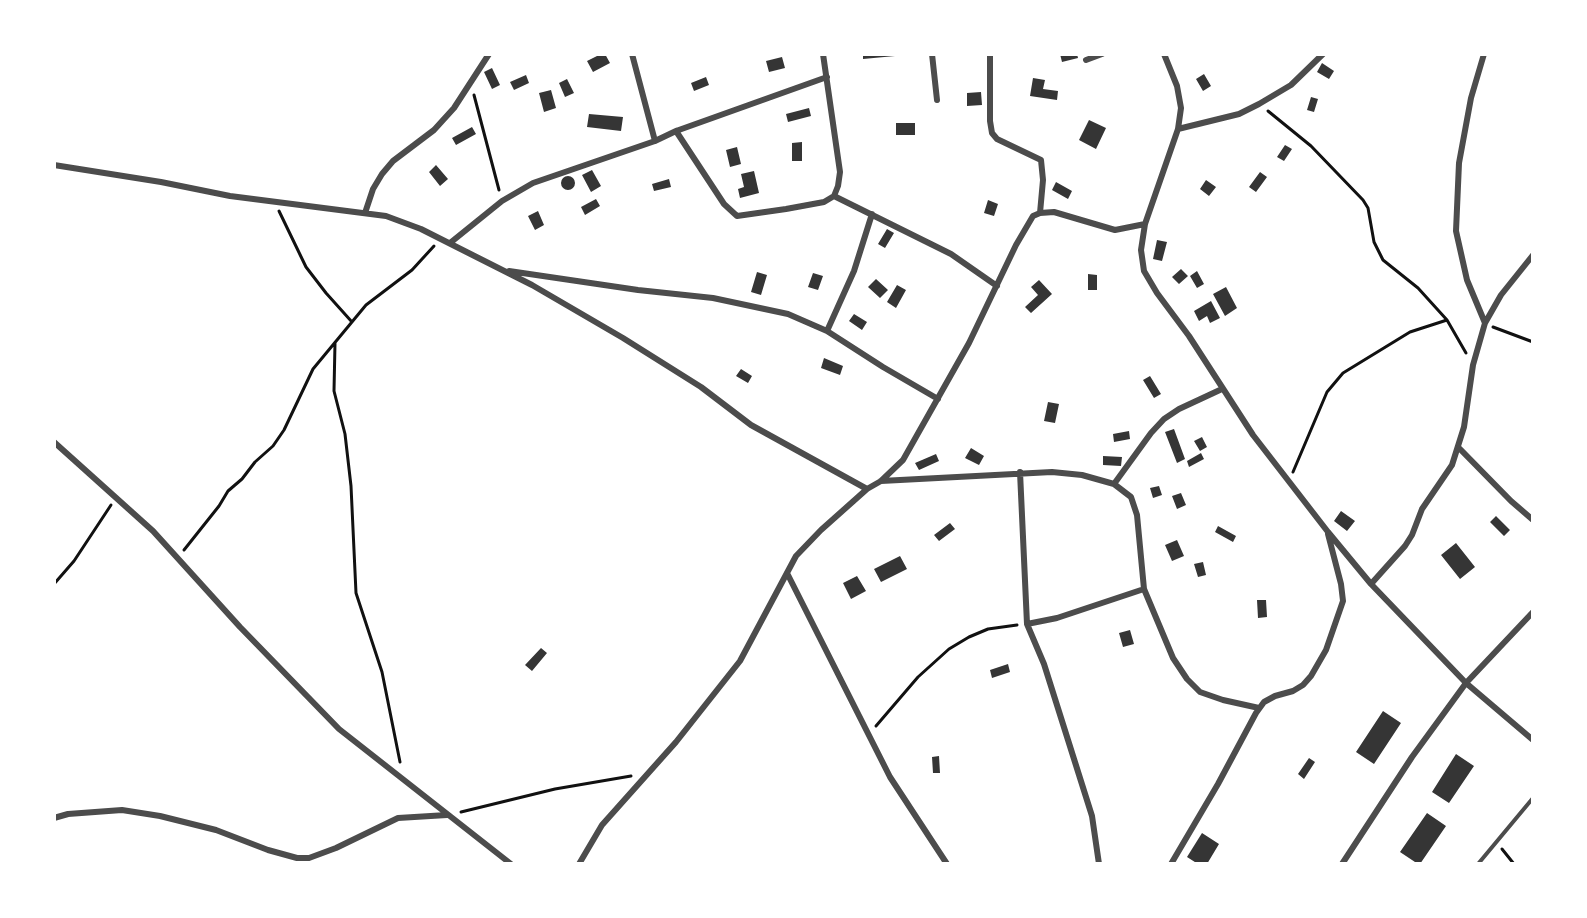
<!DOCTYPE html>
<html>
<head>
<meta charset="utf-8">
<style>
  body { margin:0 }
  #map { position:relative; width:1587px; height:918px; overflow:hidden; background:#fff; font-family:Lora,serif }
  canvas { display:block }
  .frame { position:absolute; inset:0; border:56px solid #fff; pointer-events:none }
</style>
</head>
<body>
<div id="map">
<canvas width="1587" height="918"></canvas>
<div class="frame"></div>
</div>
<script>
const ctx = document.querySelector('canvas').getContext('2d');
ctx.lineJoin = 'round';
function fill(path, color) { ctx.fillStyle = color; ctx.fill(path, 'evenodd'); }
const toPath = rows => new Path2D(rows.map(r => 'M' + r).join(''));
function stroke(path, color, width, dash) { ctx.strokeStyle = color; ctx.lineWidth = width; ctx.lineCap = dash ? 'butt' : 'round'; ctx.setLineDash(dash || []); ctx.stroke(path); }
fill(toPath([
  [601,54,605,54,610,63,593,72,587,61],
  [863,54,895,54,895,56,863,59],
  [1060,54,1077,54,1078,58,1062,62],
  [782,57,785,68,769,72,766,61],
  [1322,63,1334,71,1329,79,1317,72],
  [492,68,500,85,492,89,484,72],
  [1204,74,1211,86,1203,91,1196,79],
  [526,75,529,83,514,90,510,82],
  [706,77,709,85,694,91,691,83],
  [1033,78,1045,80,1043,89,1058,91,1057,100,1030,96],
  [567,79,574,93,565,97,559,83],
  [551,90,556,108,544,112,539,93],
  [981,92,982,105,967,106,967,93],
  [1311,97,1318,99,1314,112,1307,110],
  [809,108,811,116,788,122,786,114],
  [589,114,623,117,621,131,587,127],
  [1089,120,1106,128,1096,149,1079,140],
  [896,123,915,123,915,135,896,135],
  [472,127,476,134,456,145,452,138],
  [802,142,802,161,792,161,792,143],
  [1285,145,1292,149,1284,161,1277,157],
  [737,147,741,164,730,167,726,150],
  [436,165,448,179,440,186,429,172],
  [592,170,601,186,591,192,582,175],
  [754,171,759,193,740,198,738,189,744,187,741,174],
  [1260,172,1267,177,1256,192,1249,187],
  '561 183a7 7 0 1 1 14 0a7 7 0 1 1-14 0Z',
  [669,179,671,187,654,191,652,184],
  [1206,180,1216,187,1209,196,1200,189],
  [1056,182,1072,191,1068,199,1052,190],
  [596,199,600,206,585,215,581,207],
  [988,200,998,204,994,216,984,213],
  [538,211,544,225,535,230,528,216],
  [887,229,894,233,885,248,878,244],
  [1157,240,1167,242,1162,261,1153,259],
  [1181,269,1188,276,1179,284,1172,277],
  [1197,271,1204,284,1197,288,1190,276],
  [757,272,767,275,761,295,751,292],
  [813,273,823,276,818,290,808,287],
  [1088,274,1097,275,1097,290,1088,290],
  [876,279,888,290,880,298,868,287],
  [1039,280,1052,294,1031,313,1025,307,1038,295,1031,287],
  [897,285,906,290,896,308,887,302],
  [1226,287,1237,308,1225,316,1213,294],
  [1211,301,1220,318,1210,323,1207,316,1199,321,1194,311],
  [854,314,867,322,862,330,849,321],
  [824,358,843,366,840,375,821,368],
  [741,369,752,376,748,383,736,376],
  [1150,376,1161,394,1154,398,1143,380],
  [1048,402,1059,404,1055,423,1044,421],
  [1174,429,1185,459,1177,463,1165,432],
  [1129,431,1130,439,1114,442,1113,434],
  [1202,437,1207,447,1200,451,1194,441],
  [971,448,984,456,979,465,965,458],
  [1201,453,1204,459,1189,467,1187,461],
  [936,454,939,461,919,470,915,463],
  [1103,456,1122,457,1121,466,1103,465],
  [1159,486,1162,495,1153,498,1150,488],
  [1181,493,1186,505,1177,509,1172,496],
  [1341,511,1355,521,1347,531,1334,521],
  [1496,516,1510,530,1504,536,1490,522],
  [950,523,955,529,939,541,934,535],
  [1218,526,1236,536,1233,542,1215,532],
  [1177,540,1184,556,1172,561,1165,545],
  [1456,543,1475,567,1460,579,1441,555],
  [900,556,907,569,881,582,874,569],
  [1203,562,1206,575,1198,577,1194,564],
  [857,576,866,591,851,599,843,583],
  [1257,600,1266,600,1267,617,1258,618],
  [1130,630,1134,644,1123,647,1119,633],
  [541,648,547,653,532,671,525,665],
  [1008,664,1010,672,992,678,990,670],
  [1383,711,1401,723,1374,764,1356,752],
  [1456,754,1474,766,1449,803,1432,792],
  [939,756,940,773,933,773,932,757],
  [1309,758,1315,762,1304,779,1298,774],
  [1427,813,1446,826,1420,864,1418,864,1400,852],
  [1202,833,1219,844,1207,864,1198,864,1187,857]
]), '#353535');
stroke(toPath([
  [474,95,499,190],
  [1268,111,1311,146,1363,200,1368,208,1374,242,1383,260,1418,288,1447,320,1466,353],
  [279,211,306,267,326,293,352,322],
  [1493,327,1533,342],
  [335,343,334,391,345,434,351,486,356,593,382,672,400,762],
  [1293,472,1327,392,1343,373,1410,332,1447,320],
  [184,550,219,506,228,491,242,479,255,462,273,446,284,430,313,369,366,305,412,270,434,246],
  [54,584,74,561,111,505],
  [876,726,918,677,949,649,969,637,988,629,1017,625],
  [461,812,555,789,631,776],
  [1502,849,1514,864]
]), '#111', 3);
stroke(toPath([
  [1478,864,1533,798]
]), '#4c4c4c', 4);
stroke(toPath([
  [632,54,655,141],
  [932,54,937,100],
  [990,54,990,121,992,133,997,139,1041,160,1043,180,1040,213],
  [1164,54,1177,86,1181,108,1178,129,1145,224,1141,250,1144,271,1157,293,1189,336,1253,435,1328,532,1371,584,1466,683,1533,740],
  [1484,54,1471,98,1459,163,1456,231,1467,280,1485,323],
  [1086,60,1102,54],
  [1178,129,1239,114,1259,104,1291,85,1323,54],
  [676,131,724,204,737,216,786,209,824,202,834,196,838,186,840,172,823,54],
  [54,165,161,182,230,196,386,216,421,229,532,285,623,338,701,387,751,425,867,489],
  [834,196,951,254,997,286],
  [365,213,373,189,382,174,393,161,434,130,454,108,489,54],
  [450,243,502,201,533,183,655,141,676,131,827,77],
  [509,271,638,290,713,298,788,314,827,331,883,367,938,399],
  [827,331,854,271,872,214],
  [54,442,153,531,240,627,339,729,511,864],
  [1459,448,1511,501,1533,520],
  [1020,472,1027,624,1044,664,1092,816,1099,864],
  [881,481,1052,472,1082,475,1114,484,1131,497,1137,515,1144,589,1173,658,1187,679,1200,692,1223,700,1259,708],
  [1114,484,1151,433,1164,419,1179,409,1222,389],
  [787,573,890,777,947,864],
  [1371,584,1405,546,1412,535,1422,509,1452,465,1464,427,1473,365,1485,323,1501,295,1533,255],
  [1027,624,1057,618,1144,589],
  [54,818,68,814,122,810,160,816,216,830,268,850,297,858,309,858,336,848,398,818,447,815],
  [579,864,602,825,676,742,740,661,796,556,821,530,867,489,881,481,903,460,969,343,1016,245,1033,216,1040,213,1054,212,1115,230,1145,224],
  [1171,864,1218,784,1256,713,1264,702,1275,696,1293,691,1303,685,1311,676,1326,650,1343,601,1341,584,1328,534],
  [1342,864,1412,757,1466,683,1533,612]
]), '#4c4c4c', 6);
</script>
</body>
</html>
